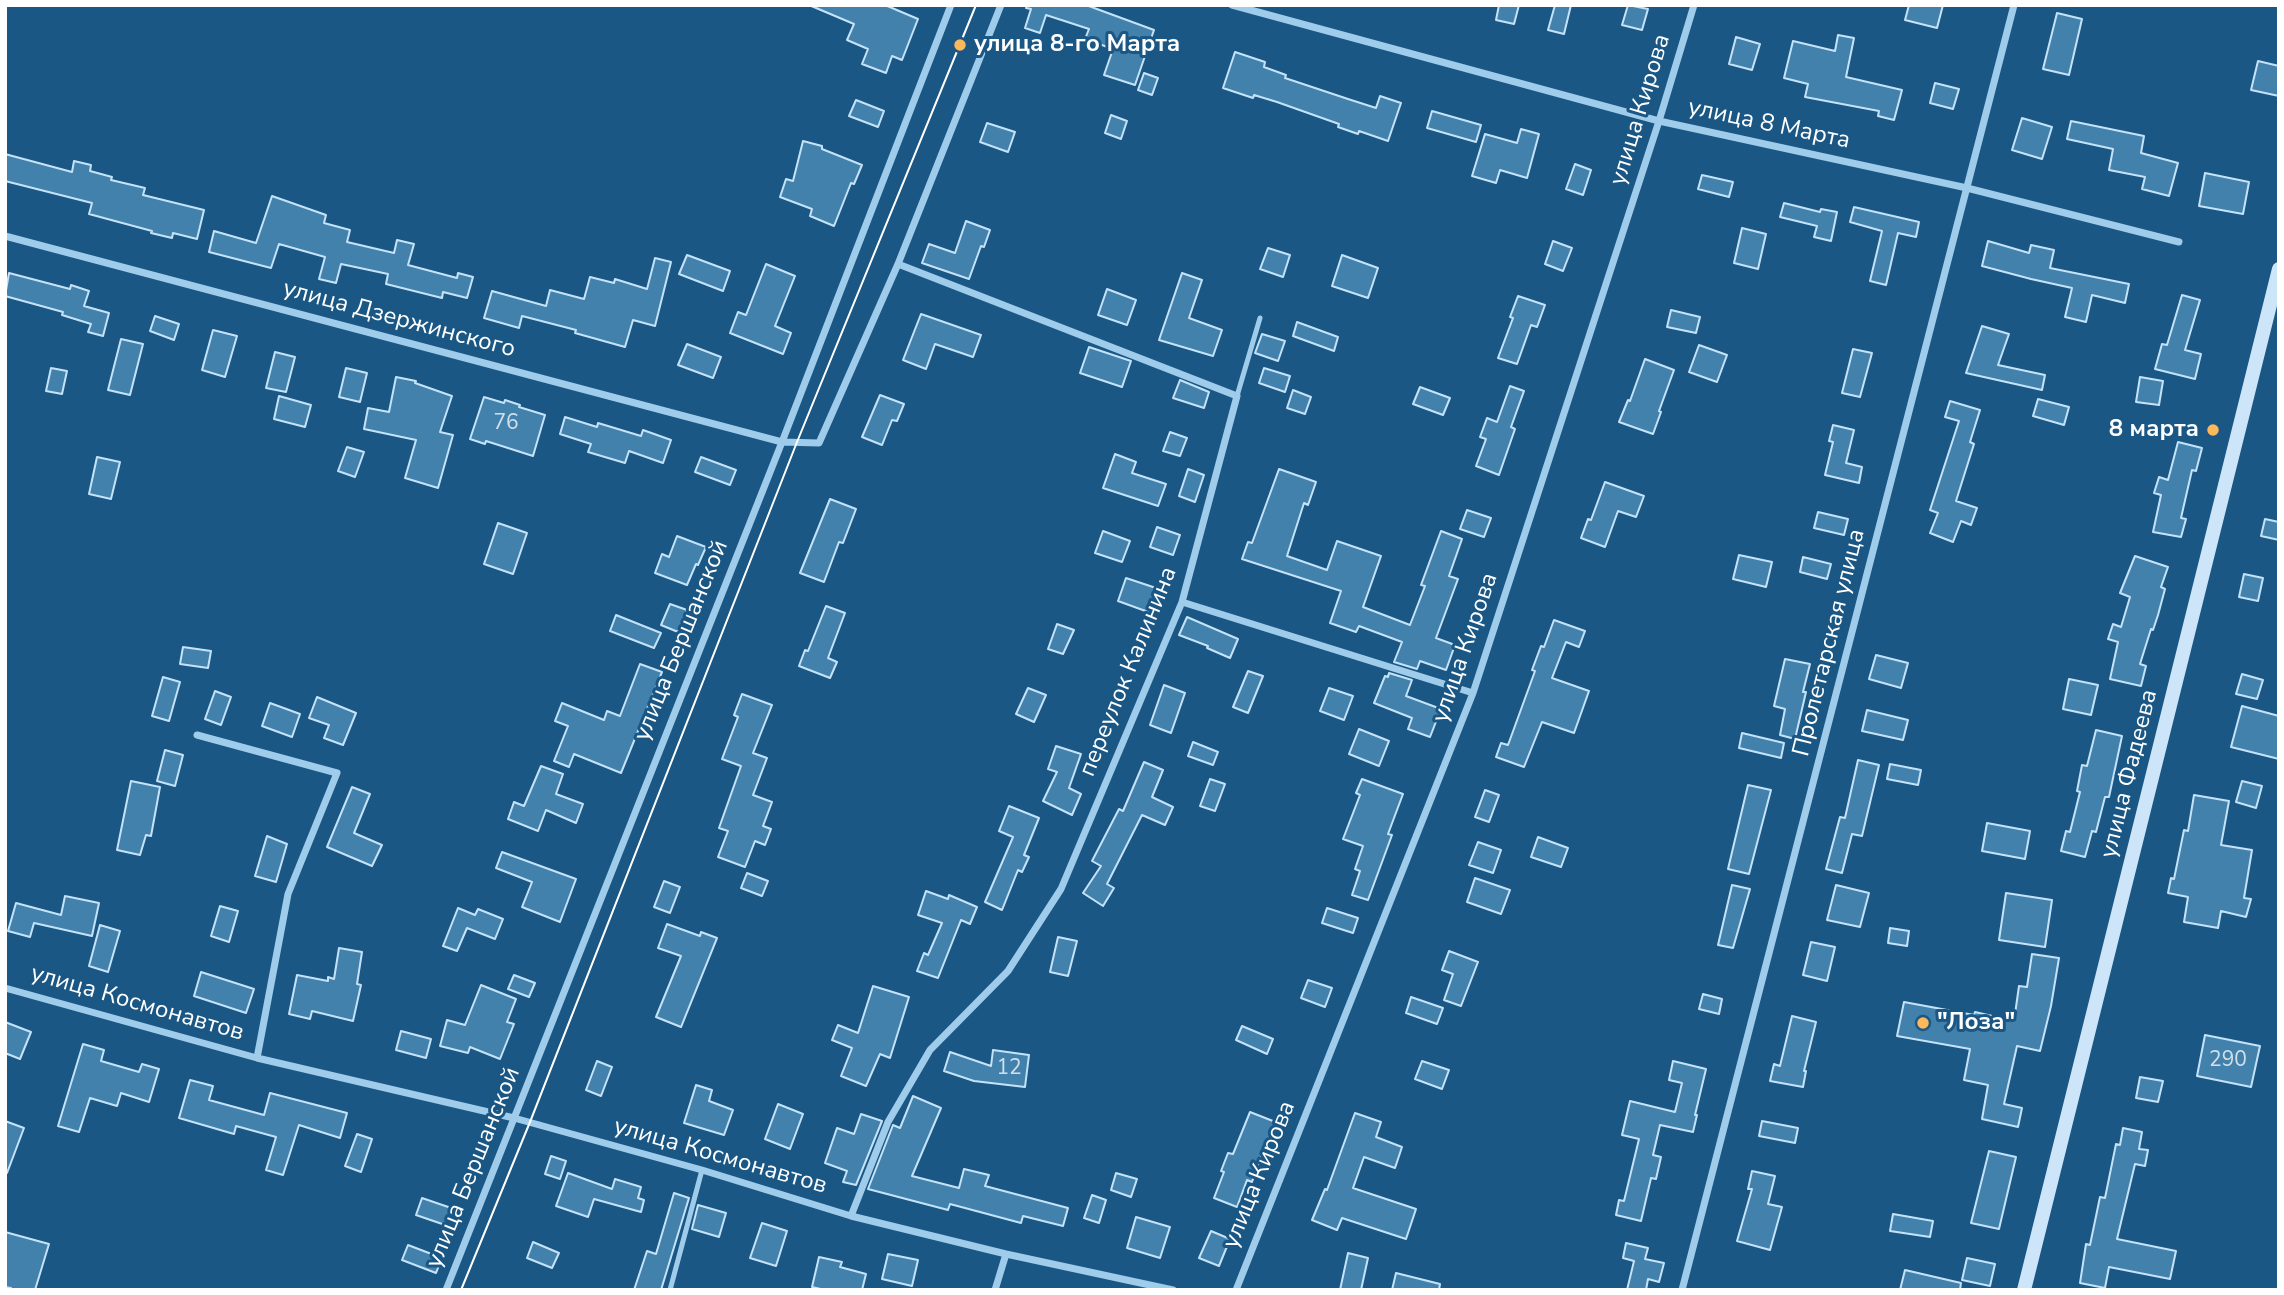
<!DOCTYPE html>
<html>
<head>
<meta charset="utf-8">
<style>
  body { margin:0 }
  #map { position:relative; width:2284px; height:1295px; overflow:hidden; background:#1a5784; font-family:"Nunito Sans",sans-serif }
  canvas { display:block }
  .frame { position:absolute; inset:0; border:7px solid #fff; pointer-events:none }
</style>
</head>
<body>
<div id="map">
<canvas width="2284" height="1295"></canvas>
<div class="frame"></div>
</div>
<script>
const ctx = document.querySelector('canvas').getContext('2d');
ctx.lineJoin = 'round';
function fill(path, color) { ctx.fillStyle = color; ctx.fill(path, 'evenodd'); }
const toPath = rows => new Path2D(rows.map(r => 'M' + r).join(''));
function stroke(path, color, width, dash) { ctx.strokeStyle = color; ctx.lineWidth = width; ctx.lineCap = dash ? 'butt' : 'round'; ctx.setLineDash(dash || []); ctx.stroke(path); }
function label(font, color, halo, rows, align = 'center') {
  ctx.font = font + ' "Nunito Sans",sans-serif'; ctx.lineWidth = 6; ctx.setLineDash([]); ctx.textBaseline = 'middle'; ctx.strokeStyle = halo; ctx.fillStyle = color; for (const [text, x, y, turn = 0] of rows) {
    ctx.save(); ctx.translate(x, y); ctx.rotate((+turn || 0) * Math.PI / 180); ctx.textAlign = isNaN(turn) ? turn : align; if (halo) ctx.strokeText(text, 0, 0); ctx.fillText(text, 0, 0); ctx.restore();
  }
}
const building = toPath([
  [809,5,885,5,918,19,902,60,892,56,886,73,862,64,868,49,847,40,854,24,809,5],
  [1027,5,1086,5,1154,30,1135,85,1104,75,1113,49,1085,39,1089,29,1046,15,1040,33,1025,28,1031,9,1026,8,1027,5],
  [1499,5,1519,5,1514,24,1496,20,1499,5],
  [1555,5,1571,5,1564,34,1548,30,1555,5],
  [1628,5,1648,9,1642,30,1622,25,1628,5],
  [1909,5,1943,5,1937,28,1905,20,1909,5],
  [2057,13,2082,19,2069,75,2043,69,2057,13],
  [1838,35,1854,38,1846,77,1902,90,1894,120,1878,116,1879,111,1805,97,1808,84,1784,78,1793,41,1835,51,1838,35],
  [1736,37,1760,44,1752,70,1729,64,1736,37],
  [1235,52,1265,62,1264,67,1286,75,1285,78,1348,99,1376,108,1380,96,1401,103,1388,141,1359,131,1358,134,1338,127,1339,124,1277,102,1254,95,1253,98,1223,88,1235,52],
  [2258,61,2279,66,2279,96,2251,90,2258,61],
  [1144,73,1158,78,1152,95,1138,90,1144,73],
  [1935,83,1959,89,1953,109,1930,103,1935,83],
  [856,100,884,111,878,127,849,116,856,100],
  [1432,111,1481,125,1476,142,1427,128,1432,111],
  [1111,115,1127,121,1121,139,1105,133,1111,115],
  [2022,118,2052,127,2042,159,2012,150,2022,118],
  [2071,121,2144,136,2141,153,2178,163,2169,196,2142,189,2145,177,2109,170,2113,149,2067,139,2071,121],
  [987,123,1015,132,1008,152,980,142,987,123],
  [1521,129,1539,134,1527,178,1500,170,1496,183,1472,176,1485,134,1517,143,1521,129],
  [803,141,822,146,822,149,862,165,854,184,851,183,834,226,810,216,812,209,780,197,786,179,793,181,803,141],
  [5,154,72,172,74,161,91,165,90,171,112,177,111,180,145,188,143,195,204,210,197,239,173,233,172,238,151,233,152,231,89,214,92,203,5,181,5,154],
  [1575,164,1591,170,1583,195,1566,189,1575,164],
  [2205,173,2249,182,2243,214,2199,206,2205,173],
  [1702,175,1733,182,1729,197,1698,189,1702,175],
  [272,196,326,215,324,223,350,230,347,242,394,253,397,240,414,244,408,265,457,278,458,273,473,277,467,298,443,292,442,298,386,284,388,274,341,264,336,283,319,279,325,257,279,244,271,268,209,252,214,231,256,243,272,196],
  [1784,203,1820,212,1821,209,1837,212,1831,241,1814,237,1817,226,1780,217,1784,203],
  [1854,207,1919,222,1916,237,1898,233,1886,285,1870,281,1882,231,1850,222,1854,207],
  [966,221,990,230,984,247,981,246,969,279,922,263,929,244,955,253,966,221],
  [1742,228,1766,234,1758,269,1734,263,1742,228],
  [1553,241,1572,248,1563,271,1545,264,1553,241],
  [1988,241,2029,253,2031,245,2054,250,2050,268,2129,284,2125,303,2092,295,2086,322,2065,317,2072,288,2031,279,1982,266,1988,241],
  [1268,248,1290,255,1283,277,1260,269,1268,248],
  [687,255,730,271,723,291,679,274,687,255],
  [1342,255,1378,268,1368,298,1332,286,1342,255],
  [655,258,671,262,655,326,633,320,625,347,575,333,576,330,522,316,519,328,484,318,492,291,546,306,550,290,584,299,590,277,614,283,615,279,647,289,655,258],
  [766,264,795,276,775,326,791,333,783,354,730,333,738,312,746,315,766,264],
  [9,273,70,289,71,285,89,291,84,306,109,313,103,336,88,332,91,324,62,315,63,312,5,296,9,273],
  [1182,273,1202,280,1189,318,1222,330,1213,356,1159,340,1182,273],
  [1107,289,1136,300,1127,325,1098,315,1107,289],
  [2182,295,2200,300,2185,350,2201,354,2195,379,2155,369,2162,344,2167,345,2182,295],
  [1518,296,1545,305,1537,327,1531,325,1517,364,1498,358,1513,318,1510,317,1518,296],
  [1671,310,1700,317,1696,333,1667,327,1671,310],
  [921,314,981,335,973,357,935,344,926,369,903,360,921,314],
  [155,316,179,324,174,340,150,331,155,316],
  [1297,322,1338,337,1334,351,1293,336,1297,322],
  [1982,326,2009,334,1998,365,2045,375,2042,390,1966,373,1982,326],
  [213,330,237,336,225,377,202,370,213,330],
  [1262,334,1285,341,1278,361,1255,353,1262,334],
  [121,339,143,344,130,395,108,390,121,339],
  [687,344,721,357,713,378,678,365,687,344],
  [1699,345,1727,355,1717,382,1689,372,1699,345],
  [1089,347,1131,361,1122,387,1080,373,1089,347],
  [1853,349,1872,353,1860,397,1842,393,1853,349],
  [275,352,295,357,286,392,266,388,275,352],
  [1645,359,1674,370,1659,411,1661,412,1653,434,1619,422,1628,400,1630,401,1645,359],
  [51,368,67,371,62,394,46,391,51,368],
  [346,368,367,373,360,402,339,397,346,368],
  [1264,368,1290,376,1285,392,1259,383,1264,368],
  [396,377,416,381,415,383,452,396,440,432,453,435,438,488,405,478,416,440,364,429,368,408,389,412,396,377],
  [2140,377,2163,381,2159,405,2136,402,2140,377],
  [1180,380,1209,392,1204,408,1173,398,1180,380],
  [1510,386,1524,391,1511,427,1515,429,1499,475,1476,466,1486,439,1480,437,1487,418,1497,422,1510,386],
  [1420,387,1450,398,1443,415,1413,404,1420,387],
  [1293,390,1311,397,1305,414,1287,408,1293,390],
  [880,395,904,404,897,421,892,420,882,445,862,437,880,395],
  [279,396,311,405,305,427,274,419,279,396],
  [484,397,504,403,505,400,520,405,519,407,545,415,533,456,486,441,485,444,470,439,484,397],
  [2038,399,2069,407,2064,425,2033,416,2038,399],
  [1950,401,1980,410,1970,442,1974,444,1956,501,1977,508,1971,525,1961,521,1953,542,1930,533,1938,513,1930,510,1959,421,1945,417,1950,401],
  [565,417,597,427,598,423,641,436,643,430,671,440,663,463,629,451,625,463,588,452,591,444,560,434,565,417],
  [1833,425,1854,430,1846,463,1862,467,1859,483,1825,475,1833,442,1829,441,1833,425],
  [1170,432,1187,438,1180,456,1163,451,1170,432],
  [2178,442,2202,448,2196,471,2192,470,2181,518,2186,519,2181,537,2153,532,2161,495,2154,493,2159,477,2168,480,2178,442],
  [347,447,364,452,355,477,338,471,347,447],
  [1115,454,1136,462,1132,473,1166,484,1158,506,1103,488,1115,454],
  [97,457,120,462,111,499,89,494,97,457],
  [701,457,736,470,730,485,695,472,701,457],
  [1188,469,1204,475,1195,502,1179,496,1188,469],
  [1279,469,1316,482,1308,505,1304,503,1287,556,1327,570,1337,541,1381,556,1363,607,1410,625,1425,586,1421,585,1441,531,1462,539,1449,576,1458,579,1436,638,1455,645,1446,670,1420,661,1417,669,1394,662,1402,642,1359,626,1356,632,1330,623,1341,591,1242,559,1248,542,1252,543,1279,469],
  [1605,482,1644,496,1636,517,1618,511,1605,547,1581,538,1588,519,1591,520,1605,482],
  [830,499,856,509,843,543,839,542,824,582,800,573,830,499],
  [1467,510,1491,518,1484,537,1460,529,1467,510],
  [1818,512,1848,519,1844,535,1814,528,1818,512],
  [2265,519,2279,522,2279,540,2261,536,2265,519],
  [498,523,527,533,513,574,484,564,498,523],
  [1157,527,1180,535,1173,555,1150,547,1157,527],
  [1103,531,1130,541,1122,562,1095,553,1103,531],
  [677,536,706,547,698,565,696,564,687,585,655,573,662,554,669,557,677,536],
  [1739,555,1772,562,1766,587,1733,579,1739,555],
  [2135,556,2168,567,2161,587,2165,589,2158,615,2153,630,2151,629,2140,664,2146,666,2141,686,2110,679,2118,642,2108,639,2113,624,2121,627,2130,597,2120,593,2135,556],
  [1803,557,1831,564,1827,579,1800,572,1803,557],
  [2244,574,2263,578,2258,601,2239,597,2244,574],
  [1126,578,1159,589,1151,613,1118,601,1126,578],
  [670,604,687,610,678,632,661,625,670,604],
  [826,606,845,613,828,658,837,662,830,678,799,666,805,650,808,651,826,606],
  [616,615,661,633,654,648,610,631,616,615],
  [1187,617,1238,639,1230,658,1207,648,1208,646,1179,635,1187,617],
  [1554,620,1585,631,1579,647,1566,642,1552,678,1589,691,1574,733,1542,722,1524,767,1496,757,1501,743,1508,745,1535,671,1532,670,1541,646,1544,647,1554,620],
  [1057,624,1074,630,1063,654,1048,649,1057,624],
  [183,647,211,651,208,668,180,664,183,647],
  [1876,655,1908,663,1901,688,1869,679,1876,655],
  [1785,659,1810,664,1803,692,1806,692,1795,739,1780,735,1785,709,1774,706,1785,659],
  [640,664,662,672,621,773,574,754,569,767,554,761,568,726,555,721,562,703,604,720,607,711,620,716,640,664],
  [1248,671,1263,676,1248,713,1233,707,1248,671],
  [1389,673,1412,680,1406,696,1441,709,1430,737,1408,729,1412,718,1374,703,1385,676,1388,677,1389,673],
  [2242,674,2263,680,2257,699,2236,694,2242,674],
  [163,677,180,682,169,721,152,716,163,677],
  [2069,679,2098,685,2091,715,2063,709,2069,679],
  [1164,685,1185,693,1171,733,1150,725,1164,685],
  [1028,688,1046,695,1034,722,1016,714,1028,688],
  [1329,688,1353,696,1344,720,1320,711,1329,688],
  [215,691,231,697,221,725,205,719,215,691],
  [742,694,772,705,753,753,767,758,753,795,772,802,763,826,771,829,765,845,755,841,745,867,718,857,728,831,719,828,741,766,722,759,738,717,734,715,742,694],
  [317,697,356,713,343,745,324,738,329,725,309,718,317,697],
  [270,703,300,714,292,737,262,726,270,703],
  [2242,706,2279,716,2279,759,2231,747,2242,706],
  [1867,710,1908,720,1903,740,1862,731,1867,710],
  [1359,729,1389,741,1379,766,1349,754,1359,729],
  [2096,730,2122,736,2109,797,2105,797,2096,832,2092,831,2085,857,2061,851,2066,831,2070,832,2080,792,2077,791,2082,765,2087,766,2096,730],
  [1742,733,1784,743,1781,758,1739,748,1742,733],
  [1193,742,1218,752,1213,765,1188,756,1193,742],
  [1056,746,1081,754,1069,788,1081,794,1072,815,1043,801,1057,772,1048,769,1056,746],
  [165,750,183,755,175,786,157,781,165,750],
  [1858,760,1879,765,1862,836,1852,834,1842,873,1826,869,1840,817,1845,818,1858,760],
  [1144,762,1163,770,1152,797,1173,807,1165,825,1142,815,1107,884,1114,888,1103,906,1083,893,1101,866,1092,861,1119,809,1123,811,1144,762],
  [1890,764,1921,770,1918,785,1887,779,1890,764],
  [541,766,563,774,556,794,583,804,576,823,546,810,538,831,508,819,514,802,524,806,541,766],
  [1210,779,1225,784,1215,811,1200,806,1210,779],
  [1362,779,1403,794,1388,834,1392,835,1368,900,1352,895,1360,871,1355,869,1363,846,1343,839,1360,795,1356,793,1362,779],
  [131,781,160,787,151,836,146,835,140,855,117,850,131,781],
  [2242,781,2262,786,2256,808,2236,802,2242,781],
  [1748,785,1771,790,1749,874,1728,869,1748,785],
  [352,787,370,794,354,833,382,845,372,866,327,847,352,787],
  [1485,790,1499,795,1489,822,1475,817,1485,790],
  [2194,795,2229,801,2221,845,2252,850,2244,898,2251,899,2246,917,2221,911,2218,928,2184,922,2188,897,2168,893,2171,878,2174,879,2184,830,2188,831,2194,795],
  [1009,806,1039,818,1024,855,1029,857,1022,872,1018,870,1002,910,985,902,1013,837,999,831,1009,806],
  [1987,823,2030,831,2025,859,1982,851,1987,823],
  [267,836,287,844,276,882,255,876,267,836],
  [1538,837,1568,848,1561,867,1531,857,1538,837],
  [1478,842,1501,850,1493,873,1469,865,1478,842],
  [502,852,576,879,560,922,522,907,532,882,496,868,502,852],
  [747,873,768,881,762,896,741,888,747,873],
  [1475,878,1510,890,1501,914,1467,902,1475,878],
  [664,881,680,887,670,913,654,907,664,881],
  [1732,885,1750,889,1733,948,1718,945,1732,885],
  [1836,885,1869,893,1860,927,1827,920,1836,885],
  [926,891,948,899,949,895,977,907,970,924,961,920,938,978,917,971,924,953,928,955,942,923,918,915,926,891],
  [2006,893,2052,900,2045,947,1999,940,2006,893],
  [65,896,99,903,92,936,34,923,30,937,8,931,16,903,61,915,65,896],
  [220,906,238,911,229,942,211,936,220,906],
  [458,908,475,915,478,909,503,919,495,939,467,928,457,951,443,946,458,908],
  [1327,908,1358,918,1353,933,1322,923,1327,908],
  [667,924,700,936,701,932,717,938,681,1027,656,1017,681,956,658,948,667,924],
  [100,925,120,931,108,972,89,966,100,925],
  [1890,928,1909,931,1907,946,1888,943,1890,928],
  [1058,937,1077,941,1068,976,1050,972,1058,937],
  [1811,942,1835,947,1827,981,1803,975,1811,942],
  [339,948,362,952,357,984,361,985,353,1021,312,1011,310,1019,289,1014,297,975,328,981,328,977,334,979,339,948],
  [1449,951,1478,962,1461,1006,1444,1000,1453,974,1442,970,1449,951],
  [2032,954,2059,958,2051,1006,2040,1051,2017,1046,2004,1104,2022,1108,2018,1127,1982,1119,1988,1085,1964,1080,1970,1049,1897,1036,1904,1002,1974,1015,1975,1012,2014,1021,2019,986,2027,987,2032,954],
  [201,972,254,989,246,1013,194,996,201,972],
  [514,975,535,983,529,997,508,989,514,975],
  [1308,980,1332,988,1325,1007,1301,998,1308,980],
  [481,985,516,999,507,1022,514,1024,500,1059,470,1047,468,1053,440,1046,447,1020,465,1025,481,985],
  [873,986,909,997,890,1058,880,1054,866,1086,841,1076,852,1048,832,1040,838,1025,858,1033,873,986],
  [1703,994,1722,999,1719,1014,1699,1009,1703,994],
  [1411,997,1443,1008,1437,1024,1406,1013,1411,997],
  [1792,1016,1816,1022,1804,1071,1806,1071,1803,1087,1770,1081,1774,1064,1780,1066,1792,1016],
  [5,1022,31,1032,20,1059,5,1053,5,1022],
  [1242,1026,1273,1039,1267,1054,1236,1040,1242,1026],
  [401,1031,431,1039,426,1058,396,1050,401,1031],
  [2205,1035,2260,1046,2251,1087,2197,1076,2205,1035],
  [83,1044,104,1050,101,1061,139,1072,142,1064,159,1069,149,1102,121,1093,117,1106,90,1098,79,1132,58,1126,83,1044],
  [993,1050,1029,1055,1025,1087,974,1081,944,1071,950,1052,991,1066,993,1050],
  [597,1061,612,1067,601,1096,586,1090,597,1061],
  [1422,1061,1449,1070,1442,1089,1415,1079,1422,1061],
  [1673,1061,1706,1069,1695,1115,1697,1115,1693,1132,1660,1125,1653,1155,1661,1157,1656,1179,1651,1178,1641,1221,1616,1215,1619,1200,1624,1201,1639,1139,1622,1135,1630,1101,1675,1112,1682,1083,1669,1080,1673,1061],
  [2140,1077,2163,1081,2158,1102,2136,1098,2140,1077],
  [190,1080,213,1086,209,1100,264,1115,270,1093,347,1113,340,1138,299,1125,283,1175,266,1170,276,1137,236,1126,234,1134,179,1118,190,1080],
  [696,1085,712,1090,709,1101,733,1110,724,1135,684,1123,696,1085],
  [913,1096,941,1108,912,1176,959,1188,964,1169,989,1175,985,1186,1068,1208,1063,1226,1023,1216,1021,1223,950,1204,948,1210,868,1189,893,1125,900,1128,913,1096],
  [778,1104,803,1114,790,1149,765,1139,778,1104],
  [1250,1112,1278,1123,1270,1142,1267,1140,1252,1182,1247,1180,1237,1207,1214,1198,1224,1172,1221,1171,1228,1153,1233,1154,1250,1112],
  [1355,1113,1381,1122,1376,1137,1402,1147,1395,1168,1364,1157,1353,1188,1416,1209,1406,1239,1342,1218,1337,1230,1312,1220,1325,1189,1327,1190,1355,1113],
  [861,1114,882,1121,856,1185,843,1182,847,1171,825,1163,837,1128,854,1134,861,1114],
  [5,1121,24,1128,7,1173,5,1172,5,1121],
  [1762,1121,1798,1128,1795,1143,1759,1136,1762,1121],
  [2123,1128,2142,1132,2139,1149,2148,1150,2145,1166,2135,1164,2117,1239,2176,1251,2170,1279,2109,1267,2105,1288,2080,1283,2086,1244,2090,1245,2100,1197,2105,1198,2116,1144,2120,1145,2123,1128],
  [357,1134,372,1139,361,1172,345,1166,357,1134],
  [1989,1151,2016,1157,1999,1229,1971,1223,1989,1151],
  [551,1156,566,1161,560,1179,545,1174,551,1156],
  [1752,1171,1775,1176,1768,1204,1782,1207,1770,1250,1737,1241,1752,1189,1748,1189,1752,1171],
  [568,1173,612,1189,615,1179,641,1187,638,1198,644,1200,641,1212,594,1199,588,1217,556,1206,568,1173],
  [1116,1173,1137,1179,1131,1197,1111,1190,1116,1173],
  [674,1193,689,1198,661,1290,634,1290,647,1251,656,1254,674,1193],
  [1092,1195,1106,1200,1099,1223,1084,1218,1092,1195],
  [422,1198,457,1210,451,1227,416,1215,422,1198],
  [698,1205,726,1213,719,1237,692,1229,698,1205],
  [1893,1214,1933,1221,1930,1237,1890,1231,1893,1214],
  [1136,1217,1170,1227,1160,1258,1127,1248,1136,1217],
  [762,1223,787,1231,776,1266,750,1258,762,1223],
  [1211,1231,1230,1239,1219,1266,1199,1258,1211,1231],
  [5,1232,49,1244,35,1290,11,1290,11,1288,5,1287,5,1232],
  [533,1242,559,1253,552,1268,527,1258,533,1242],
  [1626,1243,1648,1248,1645,1259,1664,1263,1659,1282,1648,1279,1646,1290,1627,1290,1634,1261,1623,1258,1626,1243],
  [408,1245,442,1258,436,1273,402,1260,408,1245],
  [1348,1253,1368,1258,1361,1290,1340,1290,1348,1253],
  [888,1254,918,1260,912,1286,882,1279,888,1254],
  [819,1257,842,1262,840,1267,866,1274,862,1290,825,1290,812,1287,819,1257],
  [1967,1258,1995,1264,1990,1286,1962,1280,1967,1258],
  [1905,1270,1961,1283,1960,1290,1900,1290,1905,1270],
  [1396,1273,1440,1284,1439,1290,1392,1290,1396,1273]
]);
fill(building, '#4381ad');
stroke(building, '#c5e3f8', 2);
stroke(toPath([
  [1237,396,1260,318],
  [670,1290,702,1170]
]), '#a0cceb', 5);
stroke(toPath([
  [1232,5,1659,121,1967,188,2179,242],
  [5,236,782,442,819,443,898,264,1001,5],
  [1182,602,1473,693],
  [197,735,337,773,288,894,257,1058],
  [5,988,257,1058,514,1118,702,1170,851,1216,1006,1254,1173,1290],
  [851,1216,888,1122,930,1050,1008,971,1061,889,1182,602,1237,396,898,264],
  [446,1290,782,442,951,5],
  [995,1290,1006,1254],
  [1236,1290,1473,693,1659,121,1694,5],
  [1682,1290,2014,5]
]), '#a0cceb', 7);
stroke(toPath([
  [2024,1290,2279,269]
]), '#cce5f8', 14);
stroke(toPath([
  [461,1290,530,1122,797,442,976,5]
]), '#fff', 2);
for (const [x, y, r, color] of [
  [960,45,7,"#fdb85c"],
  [2213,430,7,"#fdb85c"],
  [1923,1023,7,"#fdb85c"]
]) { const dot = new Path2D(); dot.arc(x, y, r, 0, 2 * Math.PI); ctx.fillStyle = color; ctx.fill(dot); stroke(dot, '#1a5784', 2.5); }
label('21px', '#d0e0ea', null, [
  ["76",506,424],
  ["290",2228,1061],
  ["12",1009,1069]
]);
label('bold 24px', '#fff', '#1a5784', [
  ["улица 8-го Марта",974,45],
  ["8 марта",2199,430,"right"],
  ["\"Лоза\"",1937,1023]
], 'left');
label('24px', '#fff', '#1a5784', [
  ["улица Кирова",1641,110,-73],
  ["улица 8 Марта",1769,125,12],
  ["улица Дзержинского",399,320,15],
  ["улица Бершанской",682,641,-68],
  ["Пролетарская улица",1830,643,-76],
  ["улица Кирова",1466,648,-71],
  ["переулок Калинина",1129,672,-68],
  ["улица Фадеева",2130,774,-76],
  ["улица Космонавтов",137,1004,16],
  ["улица Космонавтов",720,1157,16],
  ["улица Бершанской",474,1168,-68],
  ["улица Кирова",1260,1175,-68]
]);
</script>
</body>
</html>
